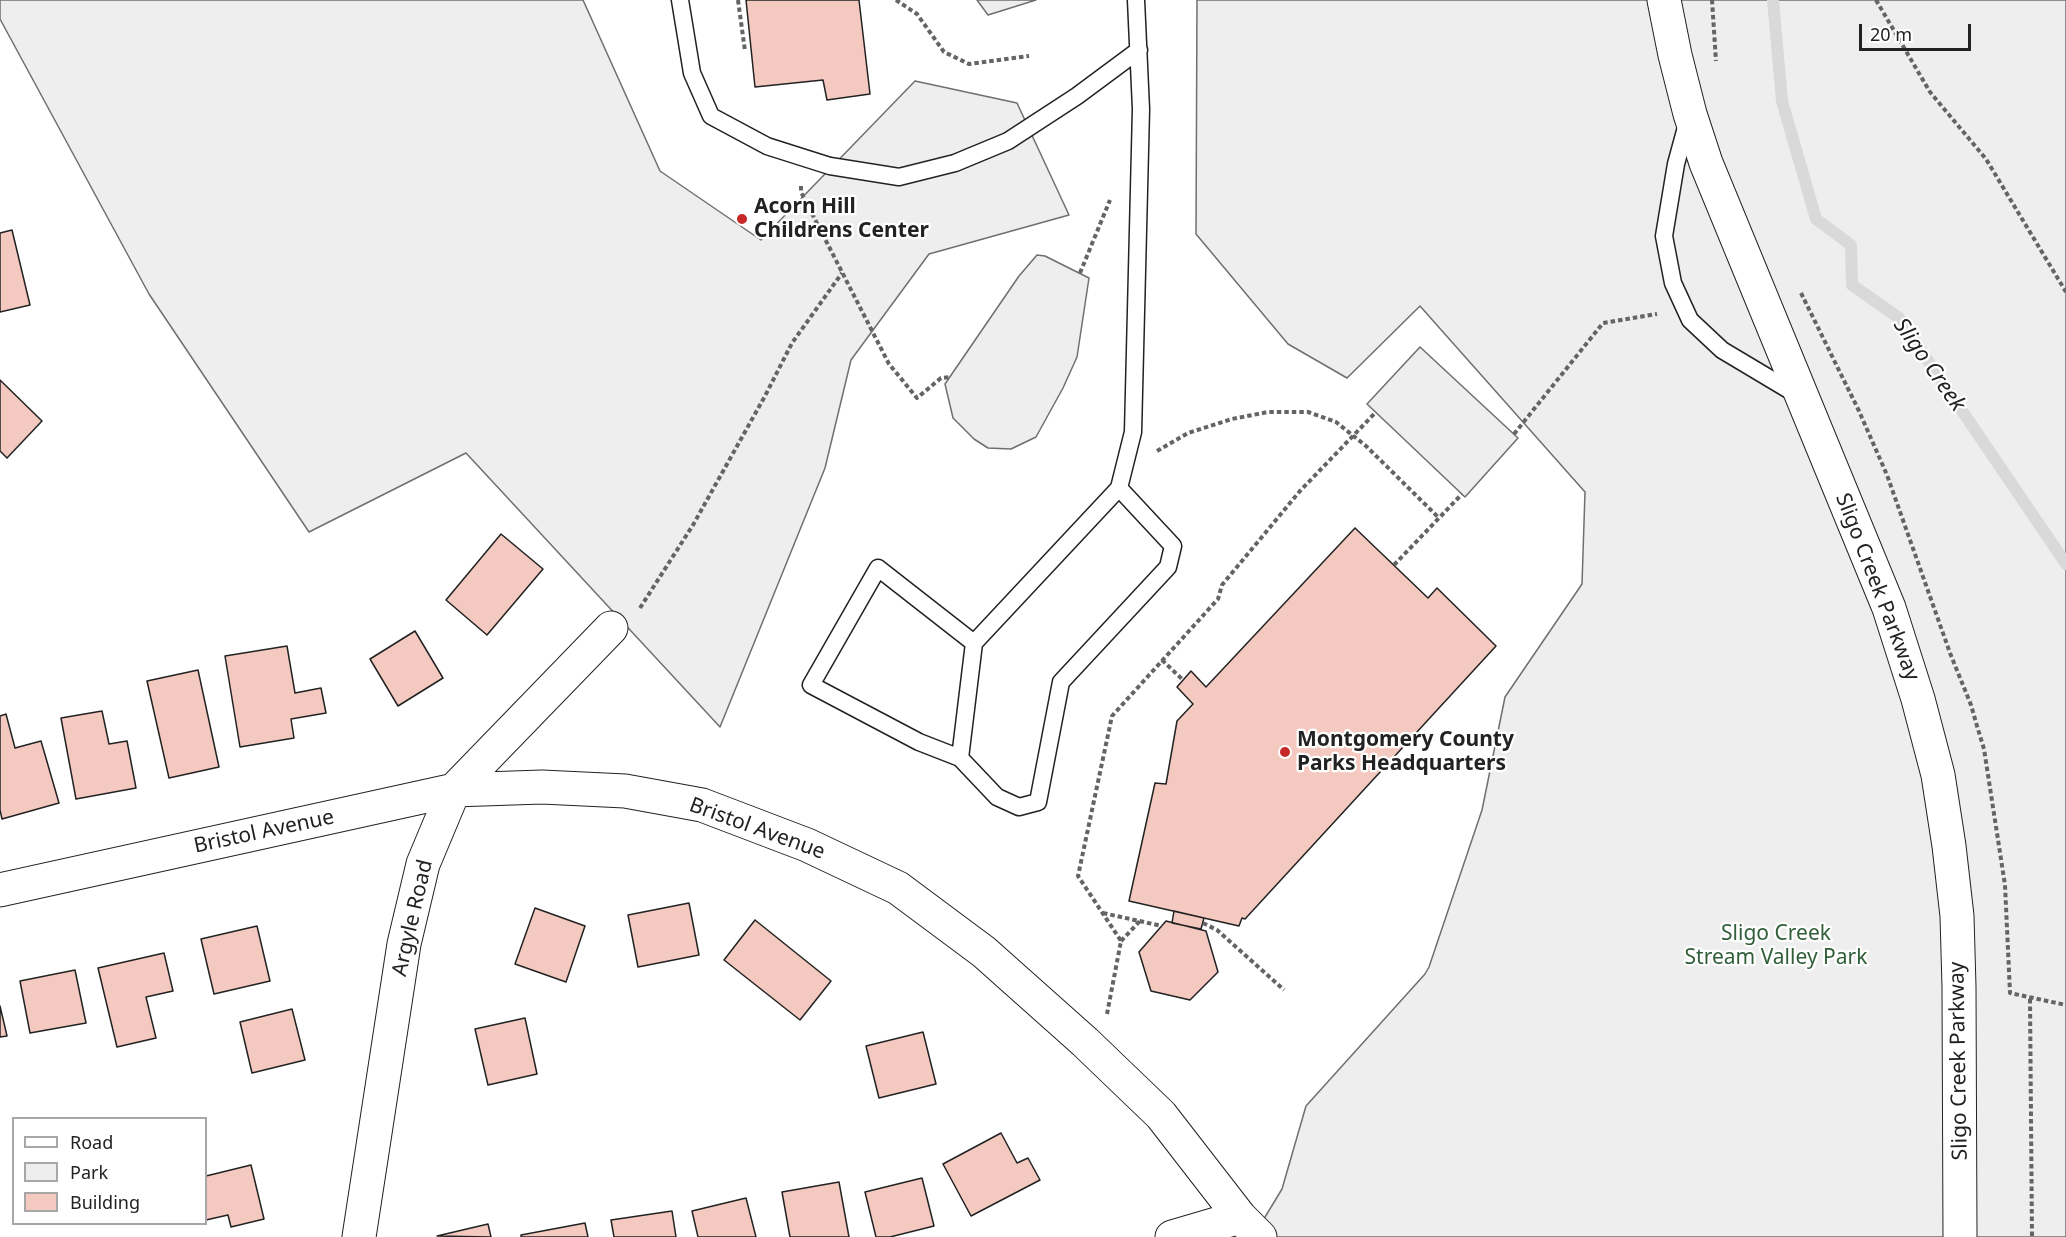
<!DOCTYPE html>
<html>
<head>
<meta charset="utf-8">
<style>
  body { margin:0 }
  #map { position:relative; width:2066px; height:1237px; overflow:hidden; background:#fff; font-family:"Noto Sans",sans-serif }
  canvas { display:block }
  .legend { position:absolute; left:12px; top:1117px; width:195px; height:108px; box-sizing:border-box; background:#fff; border:2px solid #a7a7a7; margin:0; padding:8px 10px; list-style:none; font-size:18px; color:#222 }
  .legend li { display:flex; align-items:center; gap:12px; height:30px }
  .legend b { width:30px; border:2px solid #a7a7a7 }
  .scale { position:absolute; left:1859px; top:24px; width:112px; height:27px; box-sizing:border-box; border:3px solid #222; border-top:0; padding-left:8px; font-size:18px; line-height:21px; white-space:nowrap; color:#222; -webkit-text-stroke:4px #fff; paint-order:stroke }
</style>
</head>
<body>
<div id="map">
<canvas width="2066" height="1237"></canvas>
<ul class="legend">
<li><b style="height:8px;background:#fff"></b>Road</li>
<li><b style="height:16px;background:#eee"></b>Park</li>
<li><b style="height:16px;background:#f3c9c0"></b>Building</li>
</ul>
<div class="scale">20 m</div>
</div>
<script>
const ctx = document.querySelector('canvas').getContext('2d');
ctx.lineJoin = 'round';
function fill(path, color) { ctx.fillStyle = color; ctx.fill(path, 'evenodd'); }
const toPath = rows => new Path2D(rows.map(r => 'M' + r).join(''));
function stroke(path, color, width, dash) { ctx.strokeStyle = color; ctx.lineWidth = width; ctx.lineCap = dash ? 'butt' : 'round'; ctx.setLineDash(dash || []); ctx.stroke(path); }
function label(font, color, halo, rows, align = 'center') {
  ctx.font = font + ' "Noto Sans",sans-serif'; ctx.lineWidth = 4.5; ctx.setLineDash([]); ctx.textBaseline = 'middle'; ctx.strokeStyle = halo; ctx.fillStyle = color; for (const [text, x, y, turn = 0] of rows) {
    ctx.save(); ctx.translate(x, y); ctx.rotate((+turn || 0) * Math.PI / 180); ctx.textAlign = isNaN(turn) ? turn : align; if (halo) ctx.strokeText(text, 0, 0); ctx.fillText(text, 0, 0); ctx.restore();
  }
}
const green = toPath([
  [0,0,583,0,660,171,761,240,915,81,1017,103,1069,215,929,254,851,360,825,468,720,727,466,453,309,532,149,294,0,19,0,0],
  [977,0,1036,0,988,15,977,0],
  [1197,0,2066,0,2066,1237,1253,1237,1282,1189,1306,1106,1425,974,1429,967,1482,810,1505,697,1582,584,1585,492,1420,306,1347,378,1288,344,1196,234,1197,0],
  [1037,255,1045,256,1089,278,1077,357,1063,388,1036,437,1011,449,988,448,974,439,953,418,945,384,1019,276,1037,255],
  [1420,347,1518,438,1465,497,1367,404,1420,347]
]);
fill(green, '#eee');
stroke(green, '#6f6f6f', 1.5);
stroke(toPath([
  [1773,0,1782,101,1816,219,1851,245,1852,285,1899,318,2066,564]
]), '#d9d9d9', 12);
const building = toPath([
  [746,0,859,0,870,94,827,100,823,80,755,87,746,0],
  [12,230,30,305,0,312,0,233,12,230],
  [0,380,42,421,7,458,0,451,0,380],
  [1355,528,1428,598,1437,588,1496,646,1245,919,1242,918,1239,926,1129,901,1155,783,1166,784,1177,721,1193,704,1177,687,1191,671,1206,687,1355,528],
  [501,534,543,569,487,635,446,600,501,534],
  [415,631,443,678,398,706,370,659,415,631],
  [287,646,295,693,321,688,326,713,291,719,294,738,240,747,225,656,287,646],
  [198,670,219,767,169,778,147,681,198,670],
  [102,711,109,744,127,741,136,788,76,799,61,718,102,711],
  [6,714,15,748,41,741,59,803,2,819,0,810,0,716,6,714],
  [689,903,699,955,638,967,628,915,689,903],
  [535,908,585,926,566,982,515,964,535,908],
  [1174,911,1204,918,1201,929,1172,923,1174,911],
  [755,920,831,981,800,1020,724,960,755,920],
  [1166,921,1206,931,1218,972,1190,1000,1151,991,1139,952,1166,921],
  [257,926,270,981,214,994,201,939,257,926],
  [164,953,173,991,146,997,156,1038,117,1047,98,968,164,953],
  [75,970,86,1023,30,1033,20,981,75,970],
  [0,1006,7,1036,0,1037,0,1006],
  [292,1009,305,1060,252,1073,240,1022,292,1009],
  [525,1018,537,1074,488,1085,475,1029,525,1018],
  [923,1032,936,1084,879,1098,866,1046,923,1032],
  [1001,1133,1017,1163,1028,1158,1040,1180,971,1216,943,1164,1001,1133],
  [251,1165,264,1219,231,1227,228,1215,206,1220,206,1176,251,1165],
  [922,1178,934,1226,890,1237,876,1237,865,1192,922,1178],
  [839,1182,849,1237,790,1237,782,1192,839,1182],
  [746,1198,756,1237,698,1237,692,1211,746,1198],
  [672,1211,676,1237,614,1237,611,1220,672,1211],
  [585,1223,588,1237,521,1237,521,1235,585,1223],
  [488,1224,491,1237,437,1236,488,1224]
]);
fill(building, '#f3c9c0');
stroke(building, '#222', 1.5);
const service = toPath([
  [680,0,692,73,711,116,767,146,830,166,899,177,955,163,1008,141,1077,96,1139,50],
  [1688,120,1676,164,1664,236,1673,283,1690,320,1722,350,1799,396],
  [1119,488,1173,546,1168,567,1061,682,1038,802,1019,807,997,797,960,758,974,643,1119,488,1133,432,1141,109,1136,0],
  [960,758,919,742,811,685,878,568,974,643]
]);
const minor = toPath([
  [0,890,454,790,542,787,625,791,702,805,807,845,898,888,984,952,1085,1042,1161,1115,1240,1217],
  [359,1237,404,944,423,864,454,790,611,628],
  [1172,1237,1240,1217,1260,1237]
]);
const tertiary = toPath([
  [1664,0,1675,55,1690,114,1706,163,1889,608,1918,699,1938,775,1949,846,1957,916,1959,987,1960,1237]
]);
stroke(service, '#222', 19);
stroke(minor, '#222', 35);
stroke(tertiary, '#222', 35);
stroke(toPath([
  [738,0,745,51],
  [896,0,917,14,944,52,969,64,1029,56],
  [1712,0,1716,61],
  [1876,0,1930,92,1986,159,2066,292],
  [801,186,801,192,889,364,917,398,941,378,950,377],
  [1080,273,1110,200],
  [1801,293,1859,411,1887,475,1950,653,1971,705,1977,726,1984,749,2005,885,2010,993,2066,1005],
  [1514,434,1603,323,1657,314],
  [1157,451,1188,433,1232,419,1268,412,1308,412,1336,422,1366,446,1439,518],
  [1394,565,1462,494],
  [640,608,693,525,765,396,792,343,842,273],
  [1162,660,1183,680],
  [1103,913,1162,926],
  [1203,923,1217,930,1284,990],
  [1121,941,1140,921],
  [2030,999,2032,1237],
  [1107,1014,1121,941,1078,876,1112,716,1218,599,1222,585,1300,491,1376,412]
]), '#646464', 4, [4.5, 3]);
stroke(service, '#fff', 16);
stroke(minor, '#fff', 33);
stroke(tertiary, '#fff', 33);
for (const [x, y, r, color] of [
  [742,219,6,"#c62828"],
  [1285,752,6,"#c62828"]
]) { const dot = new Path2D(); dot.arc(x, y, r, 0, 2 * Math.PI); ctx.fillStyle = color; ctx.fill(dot); stroke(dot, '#fff', 2); }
label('bold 21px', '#222', '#fff', [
  ["Acorn Hill",754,207],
  ["Childrens Center",754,231],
  ["Montgomery County",1297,740],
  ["Parks Headquarters",1297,764]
], 'left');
label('21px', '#222', '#fff', [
  ["Sligo Creek Parkway",1877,587,69],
  ["Bristol Avenue",757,829,20],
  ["Bristol Avenue",264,832,-12],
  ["Argyle Road",413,918,-77],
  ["Sligo Creek Parkway",1959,1061,-91]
]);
label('21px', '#2f5e38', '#fff', [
  ["Sligo Creek",1776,934],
  ["Stream Valley Park",1776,958]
]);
label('italic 22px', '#222', '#fff', [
  ["Sligo Creek",1929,365,55]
]);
</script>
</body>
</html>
